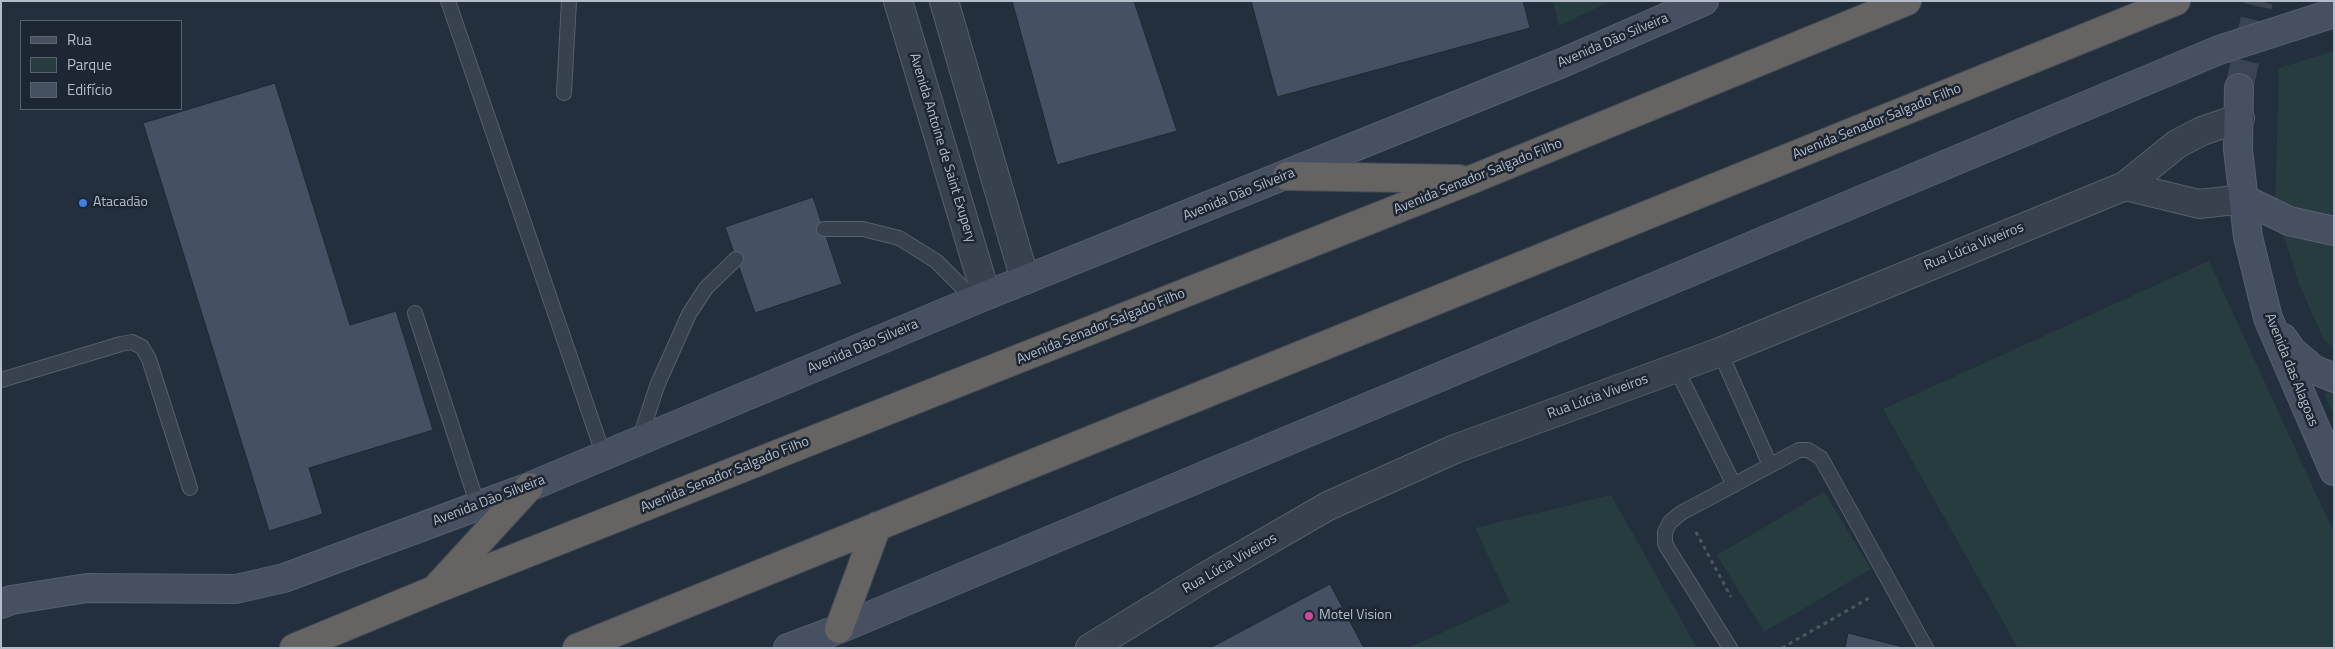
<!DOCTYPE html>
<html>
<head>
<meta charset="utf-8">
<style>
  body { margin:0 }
  #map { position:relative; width:2335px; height:649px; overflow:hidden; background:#242f3e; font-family:"Titillium Web",sans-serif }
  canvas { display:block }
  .frame { position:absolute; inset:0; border:2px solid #b4bcc9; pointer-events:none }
  .legend { position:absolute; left:20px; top:20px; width:162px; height:90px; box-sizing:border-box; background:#1d2633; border:1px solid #59626f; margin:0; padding:6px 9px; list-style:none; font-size:15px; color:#b4bcc9 }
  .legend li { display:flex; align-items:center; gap:10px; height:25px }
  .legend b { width:25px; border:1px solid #59626f }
</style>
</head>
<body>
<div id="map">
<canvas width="2335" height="649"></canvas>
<div class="frame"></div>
<ul class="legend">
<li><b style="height:6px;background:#465061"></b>Rua</li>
<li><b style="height:14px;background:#263c3f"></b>Parque</li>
<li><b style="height:14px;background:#455162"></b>Edifício</li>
</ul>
</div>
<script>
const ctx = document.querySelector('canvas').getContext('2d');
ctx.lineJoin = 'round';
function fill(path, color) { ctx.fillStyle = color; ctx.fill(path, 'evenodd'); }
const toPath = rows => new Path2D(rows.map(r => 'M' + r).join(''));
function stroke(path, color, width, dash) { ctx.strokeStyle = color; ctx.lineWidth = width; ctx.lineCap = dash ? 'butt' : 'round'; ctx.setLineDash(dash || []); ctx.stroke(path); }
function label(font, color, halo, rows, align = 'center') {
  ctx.font = font + ' "Titillium Web",sans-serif'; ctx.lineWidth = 5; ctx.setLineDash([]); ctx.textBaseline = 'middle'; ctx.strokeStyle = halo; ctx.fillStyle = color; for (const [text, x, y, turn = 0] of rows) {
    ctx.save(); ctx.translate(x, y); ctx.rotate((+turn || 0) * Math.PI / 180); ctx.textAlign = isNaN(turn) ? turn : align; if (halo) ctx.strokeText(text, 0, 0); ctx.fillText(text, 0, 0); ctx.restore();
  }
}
fill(toPath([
  [1553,1,1610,1,1559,26],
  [2334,51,2334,347,2324,340,2299,284,2275,209,2279,68],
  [2209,261,2334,533,2334,648,2018,648,1883,409],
  [2324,393,2334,393,2334,416],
  [1824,492,1871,569,1764,632,1717,555],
  [1611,495,1697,648,1408,648,1510,602,1475,528]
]), '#263c3f');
const building = toPath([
  [1012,1,1134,1,1177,131,1057,165,1012,1],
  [1251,1,1523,1,1530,28,1277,97,1251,1],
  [275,83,350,325,396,311,433,430,309,468,323,514,269,531,143,123,275,83],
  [813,197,842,284,755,313,725,227,813,197],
  [1330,584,1364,648,1210,648,1330,584],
  [1848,633,1903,647,1903,648,1845,648,1848,633]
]);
fill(building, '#455162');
stroke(building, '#1f2835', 1);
stroke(toPath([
  [2239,88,2259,1]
]), '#3a4453', 28, [28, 14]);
const service = toPath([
  [448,1,604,456],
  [564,93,569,1],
  [824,229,863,229,899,238,936,261,975,300],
  [415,313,478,506],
  [1720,352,1770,465],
  [1676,368,1734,485],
  [1,380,121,344,132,342,142,347,149,359,190,488],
  [639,441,657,386,689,314,706,288,736,259],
  [1730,648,1665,544,1665,532,1670,522,1681,513,1799,450,1808,450,1821,458,1926,648]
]);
const minor = toPath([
  [2125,186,2199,204,2244,199],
  [1090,648,1205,577,1328,506,1455,449,1720,352,2125,186,2177,144,2202,131,2240,118]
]);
const tertiary = toPath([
  [898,1,986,295],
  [944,1,1025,280]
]);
const secondary = toPath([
  [2239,88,2238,149,2248,237,2268,318,2334,471],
  [2244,199,2289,221,2334,231],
  [2283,338,2292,351,2313,369,2334,378],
  [1,604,11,600,87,588,236,589,284,578,529,487,975,300,1562,63,1704,1],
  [788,648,839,629,2219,50,2334,13]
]);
const trunk = toPath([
  [1287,176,1459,179],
  [439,585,529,487],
  [839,629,877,526],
  [294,648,434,590,1473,179,1907,1],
  [577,648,2176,1]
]);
stroke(service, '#565f6c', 16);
stroke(minor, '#565f6c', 30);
stroke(tertiary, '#565f6c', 30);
stroke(secondary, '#565f6c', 30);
stroke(trunk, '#434c59', 30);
stroke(toPath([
  [1696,532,1731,597],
  [1782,648,1869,598]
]), '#44595c', 3, [4, 4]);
stroke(service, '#38414e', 14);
stroke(minor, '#38414e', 28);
stroke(tertiary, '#38414e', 28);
stroke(secondary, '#465061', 28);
stroke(trunk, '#656462', 28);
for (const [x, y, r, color] of [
  [83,203,5,"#3f7fe0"],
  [1309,616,5,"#d1479c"]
]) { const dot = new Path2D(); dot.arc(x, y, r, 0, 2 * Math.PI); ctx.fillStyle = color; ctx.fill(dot); stroke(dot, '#1d2633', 2); }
label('14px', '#b4bcc9', '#1d2633', [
  ["Avenida Dão Silveira",1613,41,-23],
  ["Avenida Senador Salgado Filho",1877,122,-22],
  ["Avenida Antoine de Saint Exupery",942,148,73],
  ["Avenida Senador Salgado Filho",1478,177,-22],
  ["Avenida Dão Silveira",1239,195,-22],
  ["Rua Lúcia Viveiros",1974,247,-22],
  ["Avenida Senador Salgado Filho",1101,327,-22],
  ["Avenida Dão Silveira",863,347,-23],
  ["Avenida das Alagoas",2291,370,68],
  ["Rua Lúcia Viveiros",1598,397,-20],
  ["Avenida Senador Salgado Filho",725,475,-22],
  ["Avenida Dão Silveira",489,501,-21],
  ["Rua Lúcia Viveiros",1230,564,-30]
]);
label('14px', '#b4bcc9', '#1d2633', [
  ["Atacadão",93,203],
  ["Motel Vision",1319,616]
], 'left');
</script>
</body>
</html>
